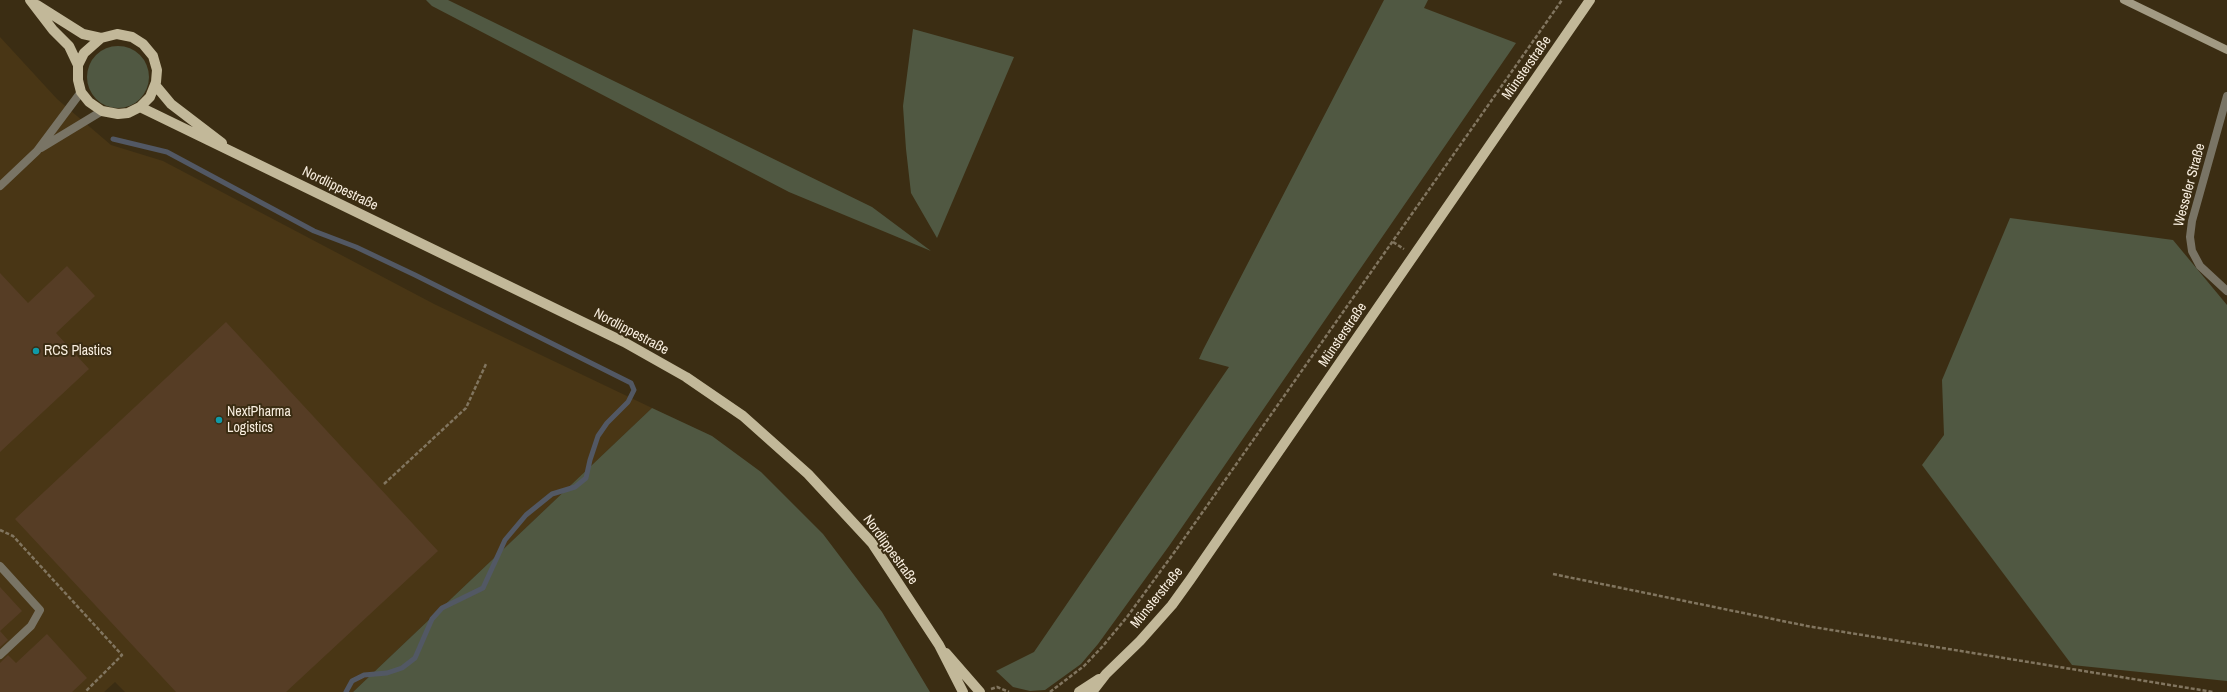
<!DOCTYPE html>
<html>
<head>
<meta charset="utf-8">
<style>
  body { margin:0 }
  canvas { display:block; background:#3b2d13 }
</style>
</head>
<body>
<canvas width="2227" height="692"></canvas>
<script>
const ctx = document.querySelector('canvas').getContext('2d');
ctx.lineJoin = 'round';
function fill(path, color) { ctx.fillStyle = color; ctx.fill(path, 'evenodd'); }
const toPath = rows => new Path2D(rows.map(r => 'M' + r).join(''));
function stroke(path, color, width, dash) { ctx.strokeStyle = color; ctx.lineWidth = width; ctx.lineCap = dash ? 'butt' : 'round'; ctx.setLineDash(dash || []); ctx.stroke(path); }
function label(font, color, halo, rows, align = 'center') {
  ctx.font = font + ' "Archivo Narrow",sans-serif'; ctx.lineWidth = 4; ctx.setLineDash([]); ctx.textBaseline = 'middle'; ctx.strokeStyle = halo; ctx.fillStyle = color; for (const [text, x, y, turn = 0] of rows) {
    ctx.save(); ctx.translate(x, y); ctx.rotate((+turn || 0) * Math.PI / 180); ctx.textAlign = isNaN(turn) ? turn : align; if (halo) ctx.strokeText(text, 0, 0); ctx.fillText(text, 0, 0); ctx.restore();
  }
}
fill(toPath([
  [0,37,57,99,111,145,163,161,434,304,652,408,353,692,125,692,115,682,104,692,0,692]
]), '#493615');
fill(toPath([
  [426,0,448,0,872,207,931,251,789,192,432,6],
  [1384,0,1428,0,1424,8,1516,43,1169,546,1098,644,1081,664,1045,690,1030,691,1013,687,996,671,1034,652,1229,367,1199,359,1203,350],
  [913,29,1014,57,937,238,911,193,906,149,903,106],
  '87 77a31 31 0 1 1 62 0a31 31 0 1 1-62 0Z',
  [2010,218,2173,240,2227,305,2227,681,2072,665,1922,465,1944,435,1942,380],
  [652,408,712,436,761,472,823,534,882,612,930,692,353,692]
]), '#505842');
stroke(toPath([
  [113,139,167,152,314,231,356,247,415,275,631,383,634,390,628,402,607,423,598,436,590,460,586,478,575,487,552,494,526,515,505,540,483,588,442,608,432,619,415,658,402,668,387,673,364,675,352,681,346,692]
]), '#525864', 5);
fill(toPath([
  [67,266,95,296,56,333,89,369,0,452,0,273,28,303],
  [226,322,438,551,286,692,176,692,15,519],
  [0,587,22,611,0,631,8,640,0,647],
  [47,634,87,678,72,692,0,692,0,663,8,655,16,663]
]), '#563d25');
stroke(toPath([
  [1393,242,1404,249],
  [384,484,466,408,486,364],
  [0,530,13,536,122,655,85,692],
  [1553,574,1807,626,2213,692],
  [991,689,997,687,1009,692],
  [1050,692,1084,666,1102,647,1127,617,1176,550,1562,0]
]), '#81755f', 2.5, [4, 2]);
stroke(toPath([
  [2227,96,2192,221,2190,237,2192,251,2200,266,2227,291],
  [0,566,40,610,31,626,0,655]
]), '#797465', 8);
stroke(toPath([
  [41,148,102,111],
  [0,186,37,151,81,92]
]), '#797465', 8);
stroke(toPath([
  [2124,0,2227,50]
]), '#a29a83', 8);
stroke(toPath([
  [30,0,53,30,69,46,78,65,78,80,81,92,89,102,102,111,118,114,128,113,140,107,150,97,156,82,157,70,153,56,143,44,132,37,117,34,101,38,84,53,78,65],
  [37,5,83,34,101,38],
  [156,86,171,104,222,143],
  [140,107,624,342,686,377,743,416,808,474,872,543,939,645,963,692],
  [946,653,980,692],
  [1079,692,1099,679],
  [1092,692,1106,674,1140,641,1172,605,1190,580,1590,0]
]), '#c2b899', 10);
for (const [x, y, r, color] of [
  [36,351,4,"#0f9aa8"],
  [219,420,4,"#0f9aa8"]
]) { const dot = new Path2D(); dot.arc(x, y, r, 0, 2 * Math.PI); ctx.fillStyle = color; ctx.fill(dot); stroke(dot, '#3b2d13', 1.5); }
label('14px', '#f8eedf', '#3b2d13', [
  ["Münsterstraße",1527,68,-55],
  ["Wesseler Straße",2190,185,-75],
  ["Nordlippestraße",340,189,26],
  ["Nordlippestraße",631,332,28],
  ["Münsterstraße",1343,335,-56],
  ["Nordlippestraße",890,550,54],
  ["Münsterstraße",1157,598,-51]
]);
label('14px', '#f8eedf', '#3b2d13', [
  ["RCS Plastics",44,351],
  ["NextPharma",227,412],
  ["Logistics",227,428]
], 'left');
</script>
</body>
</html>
